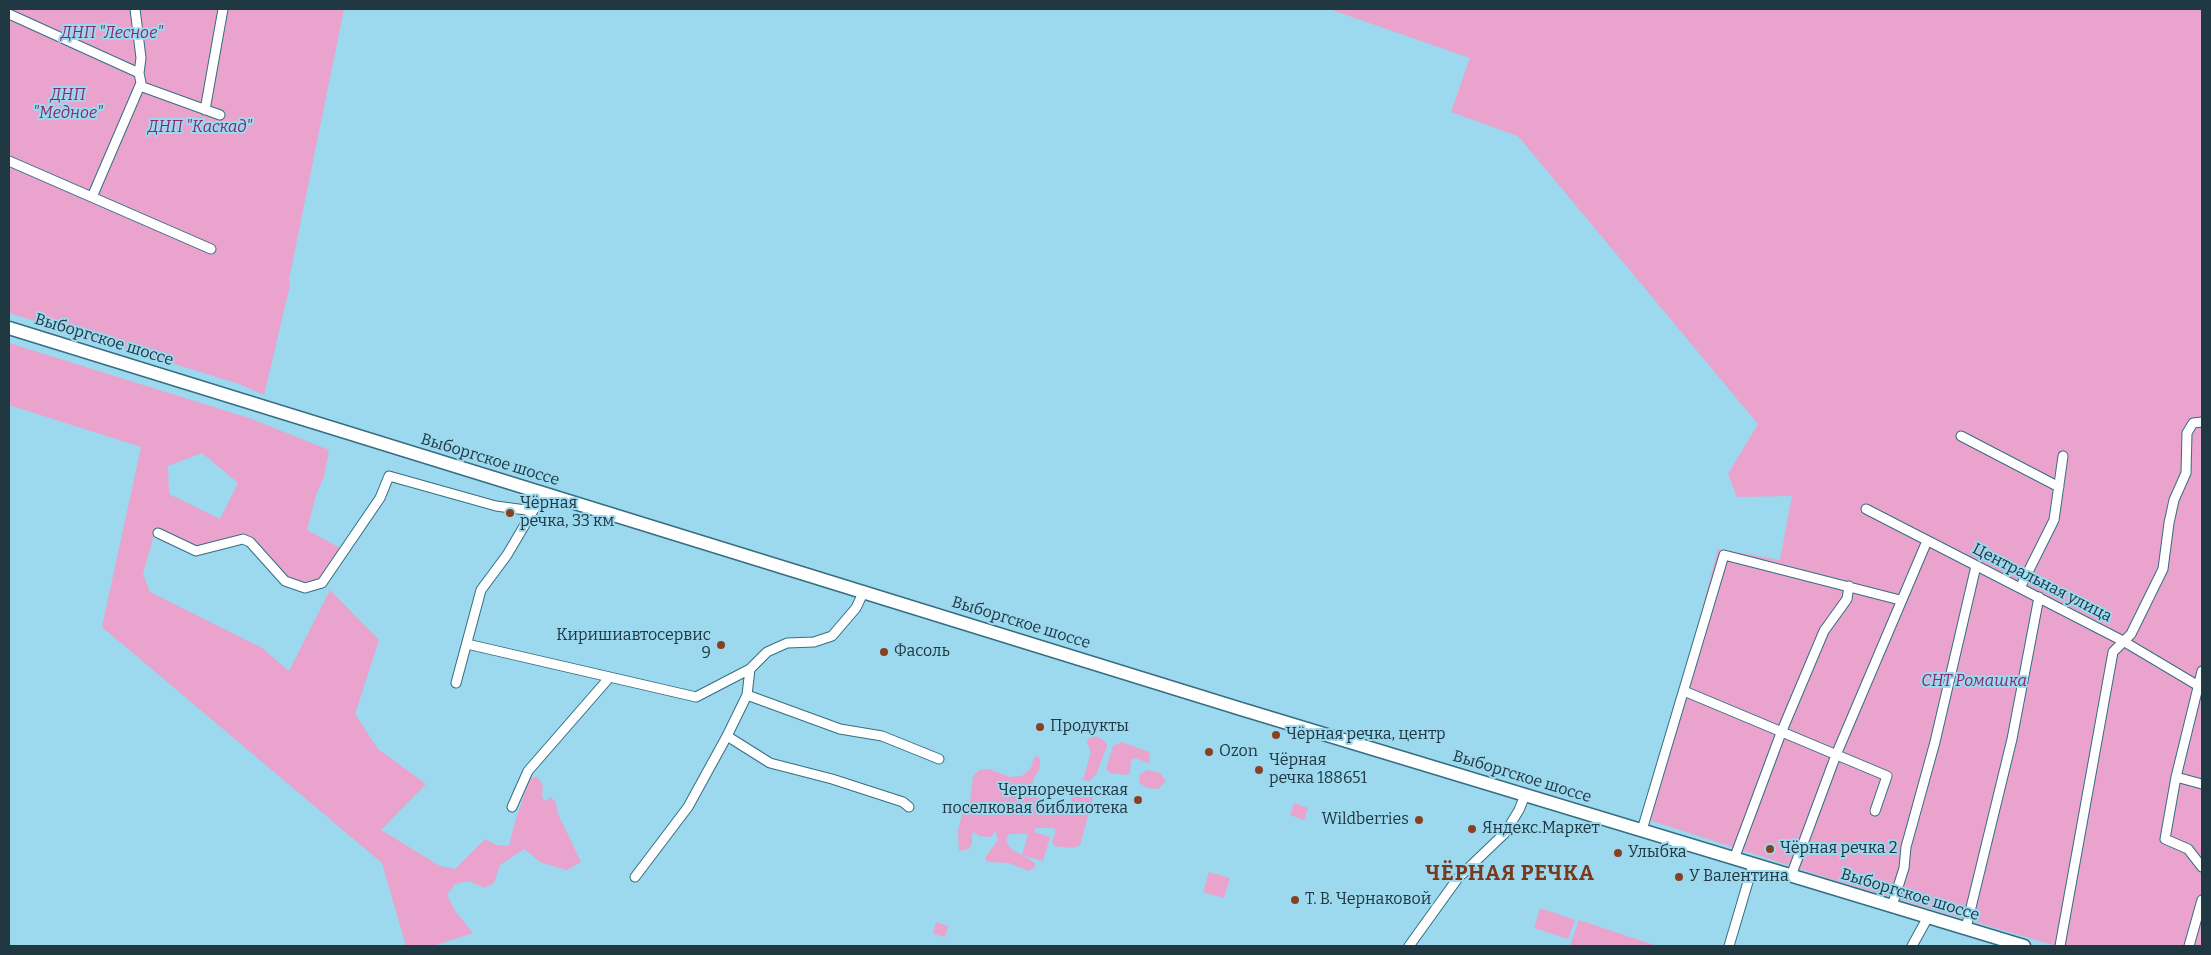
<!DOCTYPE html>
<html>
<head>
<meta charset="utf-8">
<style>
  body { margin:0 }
  #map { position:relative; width:2211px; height:955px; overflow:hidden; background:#9cd8ee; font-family:Bitter,serif }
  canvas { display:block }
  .frame { position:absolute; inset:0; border:10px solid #203841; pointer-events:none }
</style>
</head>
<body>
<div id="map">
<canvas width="2211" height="955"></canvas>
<div class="frame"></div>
</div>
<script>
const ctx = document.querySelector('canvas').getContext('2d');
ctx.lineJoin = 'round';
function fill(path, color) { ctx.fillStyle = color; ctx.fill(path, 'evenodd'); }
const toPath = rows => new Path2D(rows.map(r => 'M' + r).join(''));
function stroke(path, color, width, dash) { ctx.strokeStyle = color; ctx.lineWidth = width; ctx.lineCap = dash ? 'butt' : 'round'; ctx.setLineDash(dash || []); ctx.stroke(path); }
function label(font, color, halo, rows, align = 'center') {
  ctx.font = font + ' Bitter,serif'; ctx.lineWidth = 4; ctx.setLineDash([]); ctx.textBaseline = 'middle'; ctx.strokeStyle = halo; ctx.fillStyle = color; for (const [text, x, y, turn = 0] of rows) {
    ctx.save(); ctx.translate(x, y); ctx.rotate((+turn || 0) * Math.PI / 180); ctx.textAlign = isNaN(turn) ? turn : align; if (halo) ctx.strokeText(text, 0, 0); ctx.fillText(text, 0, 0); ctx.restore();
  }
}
fill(toPath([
  [9,9,344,9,289,279,290,285,264,395,239,384,9,313],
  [1329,9,2202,9,2202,946,2056,946,1834,880,1646,819,1718,549,1780,560,1792,496,1737,497,1728,474,1758,424,1518,136,1451,112,1470,58],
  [9,343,249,418,329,450,324,477,316,495,307,530,344,550,322,583,305,588,285,581,250,542,196,551,159,534,153,538,143,574,150,592,262,648,289,671,330,590,379,640,355,714,378,749,426,784,381,830,440,866,455,869,485,839,496,845,509,846,515,822,529,780,537,776,543,786,542,797,545,801,551,797,556,803,558,814,581,862,567,870,542,863,524,849,500,865,494,883,485,888,469,881,455,884,447,895,455,911,473,933,433,946,406,946,382,863,102,627,141,447,9,405],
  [202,453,238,483,220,519,169,494,168,466],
  [1096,736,1106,742,1107,746,1096,775,1089,781,1083,780,1091,752,1087,743,1088,739],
  [1122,742,1149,752,1150,760,1148,763,1135,758,1131,760,1130,773,1126,775,1110,773,1106,769,1113,746],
  [1037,756,1040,759,1040,768,1033,780,1030,793,1035,797,1065,808,1071,805,1072,792,1078,786,1090,787,1094,795,1080,845,1072,848,1055,846,1052,842,1056,830,1053,828,1036,828,1034,832,1050,837,1043,861,1022,855,1035,863,1035,867,1029,871,1009,863,987,862,985,858,998,840,995,831,991,837,979,836,975,832,972,834,972,843,969,849,959,851,958,831,963,810,970,803,973,777,979,770,989,769,1010,777,1022,776,1031,768,1034,757],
  [1009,834,1028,834,1022,855,1012,850,1006,841],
  [1148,770,1160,773,1166,781,1158,789,1148,788,1139,783,1140,774],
  [1294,803,1308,808,1304,820,1290,815],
  [1209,872,1230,878,1224,898,1203,892],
  [1540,908,1575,920,1568,939,1534,928],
  [1579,920,1654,945,1654,946,1570,946],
  [936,922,948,926,945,937,933,934]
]), '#e9a3cd');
const minor = toPath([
  [9,14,139,73],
  [140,86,220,115],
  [205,110,223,9],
  [9,161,211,249],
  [92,197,141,83,139,73,141,58,135,9],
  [1961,436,2059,487],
  [1866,509,2123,641,2202,688],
  [158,533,196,551,243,539,250,542,285,581,305,588,322,583,380,498,389,476,496,506,533,511],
  [2020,588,2054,520,2063,456],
  [467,644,696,697,750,669],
  [2202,671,2176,777,2165,839,2188,849,2202,867],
  [456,683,481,590,507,555,543,494],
  [1684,691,1887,776,1875,811],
  [747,695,840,729,882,736,939,759],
  [727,736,770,763,832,779,903,802,909,807],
  [2176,777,2202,784],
  [512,807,528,771,609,678],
  [1642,830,1724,555,1900,600],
  [1734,859,1781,733,1824,631,1847,599,1849,586],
  [1791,876,1836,755,1927,541],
  [635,877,688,807,727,736,747,695,750,669,767,652,787,643,814,642,832,636,856,608,864,591],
  [1892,906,1904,868,1906,847,1935,742,1976,566],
  [1966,928,2012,739,2039,597],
  [1409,946,1458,878,1505,833,1519,810,1525,795],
  [1729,946,1753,865],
  [1912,946,1928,917],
  [2060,946,2113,652,2131,634,2163,569,2169,523,2174,500,2186,473,2187,433,2193,423,2202,422],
  [2189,946,2202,900]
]);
const primary = toPath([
  [9,328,1241,709,2024,946]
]);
stroke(minor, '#346e82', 11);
stroke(primary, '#346e82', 15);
stroke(minor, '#fff', 9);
stroke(primary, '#fff', 12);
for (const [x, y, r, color] of [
  [510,513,5,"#884021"],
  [721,645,5,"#884021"],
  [884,652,5,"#884021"],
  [1040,727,5,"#884021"],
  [1276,735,5,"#884021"],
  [1209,752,5,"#884021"],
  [1259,770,5,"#884021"],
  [1138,800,5,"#884021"],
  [1419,820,5,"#884021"],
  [1472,829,5,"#884021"],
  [1770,849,5,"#884021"],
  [1618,853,5,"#884021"],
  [1679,877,5,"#884021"],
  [1295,900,5,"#884021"]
]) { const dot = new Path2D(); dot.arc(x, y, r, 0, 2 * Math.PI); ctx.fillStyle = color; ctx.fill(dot); stroke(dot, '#9cd8ee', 2); }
label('italic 16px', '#8b276b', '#9cd8ee', [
  ["ДНП \"Лесное\"",112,34],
  ["ДНП",68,96],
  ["\"Медное\"",68,114],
  ["ДНП \"Каскад\"",200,128],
  ["СНТ Ромашка",1974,682]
]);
label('16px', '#203841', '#9cd8ee', [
  ["Выборгское шоссе",104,340,17],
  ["Выборгское шоссе",490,460,17],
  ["Центральная улица",2042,583,27],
  ["Выборгское шоссе",1021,623,17],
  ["Выборгское шоссе",1522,777,17],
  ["Выборгское шоссе",1910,895,17]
]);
label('16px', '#203841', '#9cd8ee', [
  ["Чёрная",520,504],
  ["речка, 33 км",520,522],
  ["Киришиавтосервис",711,636,"right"],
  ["9",711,654,"right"],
  ["Фасоль",894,652],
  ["Продукты",1050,727],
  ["Чёрная речка, центр",1286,735],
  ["Ozon",1219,752],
  ["Чёрная",1269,761],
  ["речка 188651",1269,779],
  ["Чернореченская",1128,791,"right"],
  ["поселковая библиотека",1128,809,"right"],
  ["Wildberries",1409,820,"right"],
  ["Яндекс.Маркет",1482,829],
  ["Чёрная речка 2",1780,849],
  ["Улыбка",1628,853],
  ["У Валентина",1689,877],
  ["Т. В. Чернаковой",1305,900]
], 'left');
ctx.letterSpacing = '1px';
label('bold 21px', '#7a391c', '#9cd8ee', [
  ["ЧЁРНАЯ РЕЧКА",1510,874]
]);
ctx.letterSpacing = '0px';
</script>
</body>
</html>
